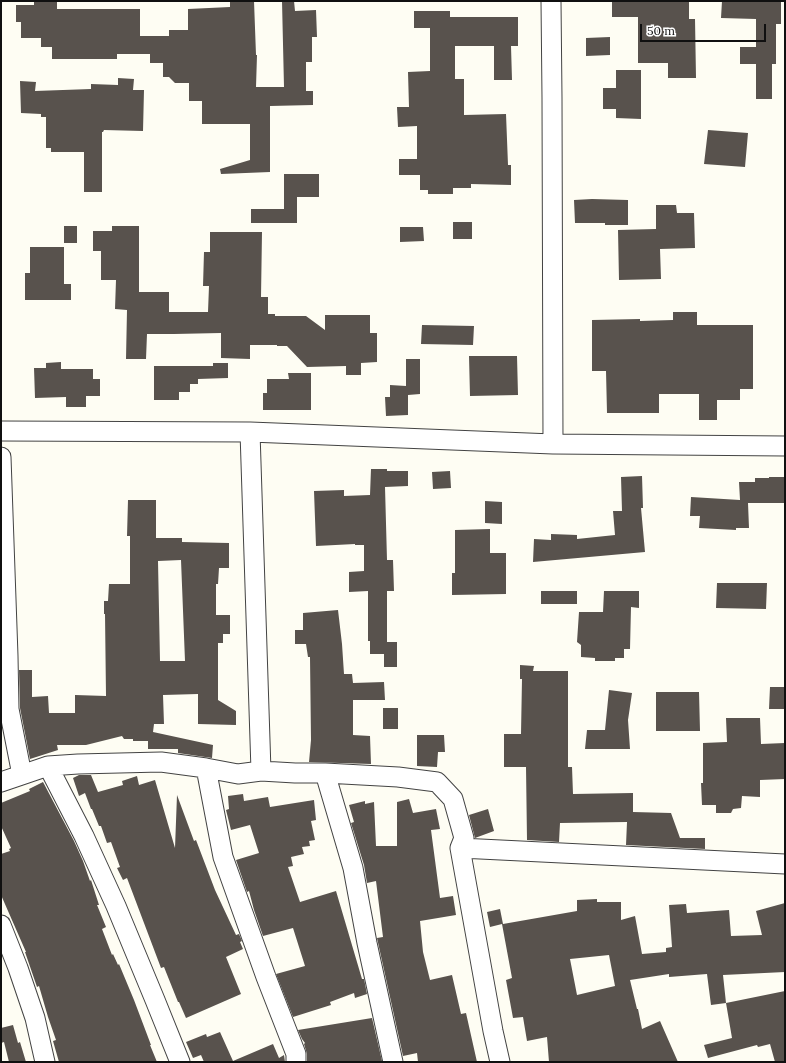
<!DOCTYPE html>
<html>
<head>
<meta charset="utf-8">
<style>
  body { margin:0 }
  #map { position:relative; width:786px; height:1063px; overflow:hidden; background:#fefdf3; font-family:Lora,serif }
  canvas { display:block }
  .frame { position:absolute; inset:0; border:2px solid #101010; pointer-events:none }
  .scale { position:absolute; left:640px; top:24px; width:126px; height:18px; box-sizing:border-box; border:2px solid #101010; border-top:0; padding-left:5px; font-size:12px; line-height:14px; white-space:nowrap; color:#101010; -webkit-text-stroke:3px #fff; paint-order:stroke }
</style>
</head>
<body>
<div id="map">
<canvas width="786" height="1063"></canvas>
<div class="frame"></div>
<div class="scale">50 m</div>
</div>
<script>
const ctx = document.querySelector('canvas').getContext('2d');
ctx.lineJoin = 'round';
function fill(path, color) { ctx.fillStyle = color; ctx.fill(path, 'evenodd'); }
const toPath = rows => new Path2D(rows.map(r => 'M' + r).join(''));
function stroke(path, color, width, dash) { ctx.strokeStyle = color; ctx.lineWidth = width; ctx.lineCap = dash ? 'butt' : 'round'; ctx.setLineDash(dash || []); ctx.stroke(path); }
fill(toPath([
  [34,1,57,1,57,9,140,9,140,36,169,36,169,30,188,30,188,9,230,7,230,1,254,1,256,55,257,55,256,87,284,87,282,1,294,1,295,11,316,10,317,37,312,37,312,62,306,62,306,91,313,91,313,105,270,106,270,172,221,174,220,169,250,160,250,124,202,124,202,101,189,101,189,83,175,83,169,77,163,77,163,63,150,63,150,54,117,54,117,59,52,59,52,47,41,47,41,38,21,38,21,22,16,22,16,5,34,5],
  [612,1,689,1,689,19,695,19,696,78,668,78,668,63,638,63,638,17,612,17],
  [722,1,781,1,781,24,776,24,776,64,772,64,772,99,756,99,756,64,740,64,740,47,756,47,756,19,721,18],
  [414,11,450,11,450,17,518,17,518,46,511,46,512,80,494,80,494,46,455,46,455,79,464,79,464,115,506,114,508,165,511,165,511,185,471,184,471,188,453,188,453,194,428,194,428,190,420,190,420,175,399,175,399,159,417,159,417,126,398,127,397,107,409,107,408,72,430,71,430,28,414,28],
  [610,37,610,55,586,56,586,38],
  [616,70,641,70,641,119,616,118,616,109,603,109,603,88,616,88],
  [118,78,134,79,133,90,144,90,143,131,104,130,103,132,102,132,102,192,84,192,84,152,51,152,51,148,46,148,46,117,41,117,41,114,21,113,20,81,36,82,35,91,91,89,91,84,118,85],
  [708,130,748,133,745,167,704,164],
  [284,174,319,174,319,197,297,197,297,223,251,223,251,209,284,209],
  [592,199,628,200,628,225,605,225,605,223,575,223,574,200],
  [656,205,676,205,677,213,694,213,695,248,660,249,661,279,619,280,618,230,656,229],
  [453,222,472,222,472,239,453,239],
  [64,226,77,226,77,243,64,243],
  [112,226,139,226,139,292,169,292,169,312,208,312,209,286,203,286,204,252,210,252,210,232,262,232,261,297,268,297,268,314,275,314,275,316,306,316,325,330,325,315,370,315,370,333,377,333,377,362,361,363,361,375,346,375,346,366,307,367,287,346,277,346,277,345,250,345,250,359,221,358,221,333,174,334,147,334,146,359,126,359,127,310,115,309,116,280,101,280,101,251,93,251,93,231,112,231],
  [400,227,423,227,424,241,400,242],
  [30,247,64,247,64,284,71,284,71,300,25,300,25,273,30,273],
  [673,312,697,312,697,325,753,325,753,389,740,389,740,400,717,400,717,420,699,420,699,394,659,394,659,413,607,413,606,371,592,371,592,320,640,319,640,321,673,320],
  [422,325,474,326,473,345,421,344],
  [469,356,517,356,518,395,470,396],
  [406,359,420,359,420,394,408,395,408,415,386,416,385,397,390,397,390,385,406,386],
  [61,362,61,369,93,369,93,379,100,379,100,396,86,396,86,407,66,407,66,397,35,398,34,368,46,368,46,363],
  [213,363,228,363,228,378,198,379,198,384,190,384,190,392,179,392,179,400,154,400,154,366,213,366],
  [288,373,311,373,311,410,263,410,263,393,267,393,267,379,289,379],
  [371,469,387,469,387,471,408,471,408,486,385,487,387,560,393,560,394,591,387,591,387,642,397,642,397,667,384,667,384,654,370,654,370,641,368,641,368,591,349,592,349,572,364,571,364,545,355,545,355,544,316,546,314,491,344,490,344,496,370,495],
  [450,471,451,488,433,489,432,472],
  [642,476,643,508,641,508,645,552,533,562,534,539,551,540,551,534,577,535,577,539,615,535,613,511,622,511,621,477],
  [769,477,785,477,785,503,748,503,749,528,736,528,736,530,699,528,700,516,690,516,691,497,740,500,739,482,755,482,755,478,769,478],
  [128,500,156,500,156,538,182,538,182,542,229,543,229,568,219,568,218,584,216,584,216,615,230,615,230,634,223,634,223,643,218,643,218,700,236,711,236,725,198,724,198,694,163,695,164,724,154,724,153,732,213,745,212,758,178,753,178,749,148,749,148,741,133,741,133,739,124,739,122,736,86,745,57,745,58,750,30,759,20,708,19,670,32,670,32,697,48,696,49,713,75,713,75,695,106,696,105,614,104,614,104,601,108,601,109,584,130,584,130,536,127,536],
  [181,560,185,661,160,661,158,561],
  [485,501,502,502,502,524,485,523],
  [490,529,490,553,506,553,506,594,452,595,452,573,455,573,455,530],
  [717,583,767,583,766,609,716,608],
  [541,591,577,591,577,604,541,604],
  [604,591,639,591,639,608,631,607,630,649,624,649,624,658,615,658,615,661,595,661,595,658,581,657,581,645,577,642,579,612,603,612],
  [338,610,342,644,344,674,352,674,353,683,384,682,385,700,353,700,353,735,370,736,371,764,309,762,311,740,310,657,308,657,306,644,295,644,295,630,303,630,303,613],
  [520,665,534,666,533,671,568,671,568,767,572,767,573,794,633,793,633,812,671,813,680,838,705,838,705,849,626,845,627,822,560,823,559,842,527,840,526,767,504,767,504,734,521,734,522,679,520,679],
  [770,687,785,687,785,709,769,709],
  [609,690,632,693,628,720,630,749,585,749,587,730,605,730],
  [656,692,699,692,700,731,656,731],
  [383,708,398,708,398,729,383,729],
  [726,718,760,718,761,744,785,743,785,779,760,780,760,797,742,796,741,808,733,809,731,813,716,813,716,805,702,805,701,783,703,783,703,743,727,742],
  [417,735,444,735,445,752,438,752,437,767,417,766],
  [79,775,91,775,98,792,123,785,122,781,137,776,139,785,155,780,175,848,177,795,194,841,196,840,215,890,236,935,239,934,242,941,240,942,243,949,226,957,241,994,186,1018,179,1002,178,1002,164,967,161,968,127,878,123,880,117,868,120,867,111,842,107,843,101,826,99,826,92,809,91,809,85,793,79,796,73,778],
  [43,782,74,841,83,861,90,881,91,880,99,905,97,905,106,927,102,929,112,955,113,954,118,965,119,964,134,1000,151,1045,150,1045,157,1062,59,1062,53,1041,56,1040,48,1017,39,986,37,987,25,952,26,952,1,895,1,854,10,851,9,849,11,848,1,826,1,803,30,791,29,789],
  [243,794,244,801,268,797,270,807,314,800,316,820,311,821,315,840,309,841,310,846,302,847,304,854,291,857,293,866,288,867,300,902,336,891,362,979,364,979,367,994,355,998,354,993,330,1002,331,1005,293,1017,276,974,305,966,293,928,263,936,254,910,249,891,247,892,236,860,259,853,250,825,231,830,226,810,229,809,228,796],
  [409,799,413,813,436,809,440,829,431,830,440,898,453,896,456,915,420,921,423,952,430,980,452,975,461,1014,466,1013,477,1062,418,1062,417,1053,403,1056,377,938,383,937,376,881,367,883,364,865,351,823,354,822,349,805,365,801,365,804,374,802,376,846,397,846,397,802],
  [488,809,494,831,475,838,469,815],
  [597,899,597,902,621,902,621,920,635,916,642,954,666,952,666,948,672,947,669,905,686,904,687,913,729,910,731,936,762,935,756,911,785,903,785,972,723,975,726,1003,711,1005,707,974,669,977,669,974,630,980,637,1009,638,1009,642,1029,660,1021,678,1062,549,1062,547,1037,527,1041,523,1017,513,1018,506,980,512,978,502,924,490,927,487,912,500,909,503,924,577,911,577,900],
  [609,955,615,986,577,995,570,959],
  [785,991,785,1062,775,1062,770,1044,758,1047,757,1045,708,1058,704,1045,732,1038,726,1003],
  [372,1018,382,1061,307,1062,307,1054,304,1044,305,1043,302,1039,298,1030],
  [13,1025,18,1043,20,1042,26,1062,9,1062,4,1042,1,1043,1,1028],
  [220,1032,233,1061,273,1044,279,1058,284,1055,285,1062,204,1062,201,1055,193,1058,186,1042,206,1034,207,1037]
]), '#58524d');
const minor = toPath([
  [551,1,552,98,553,444],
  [1,431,250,432,553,444,785,446],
  [250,432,261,771],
  [1,457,8,656,9,709,22,775],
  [48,766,84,836,116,906,155,1000,180,1062],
  [206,768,223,857,266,977,296,1054,296,1062],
  [325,773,353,868,367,943,393,1062],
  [1,782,48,766,78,764,161,762,206,768,238,774,261,771,295,773,325,773,398,777,437,782,453,799,464,838,460,848,493,1031,500,1062],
  [460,848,785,864],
  [1,925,18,968,35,1018,45,1062]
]);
stroke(minor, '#434343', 21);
stroke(minor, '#fff', 19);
</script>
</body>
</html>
